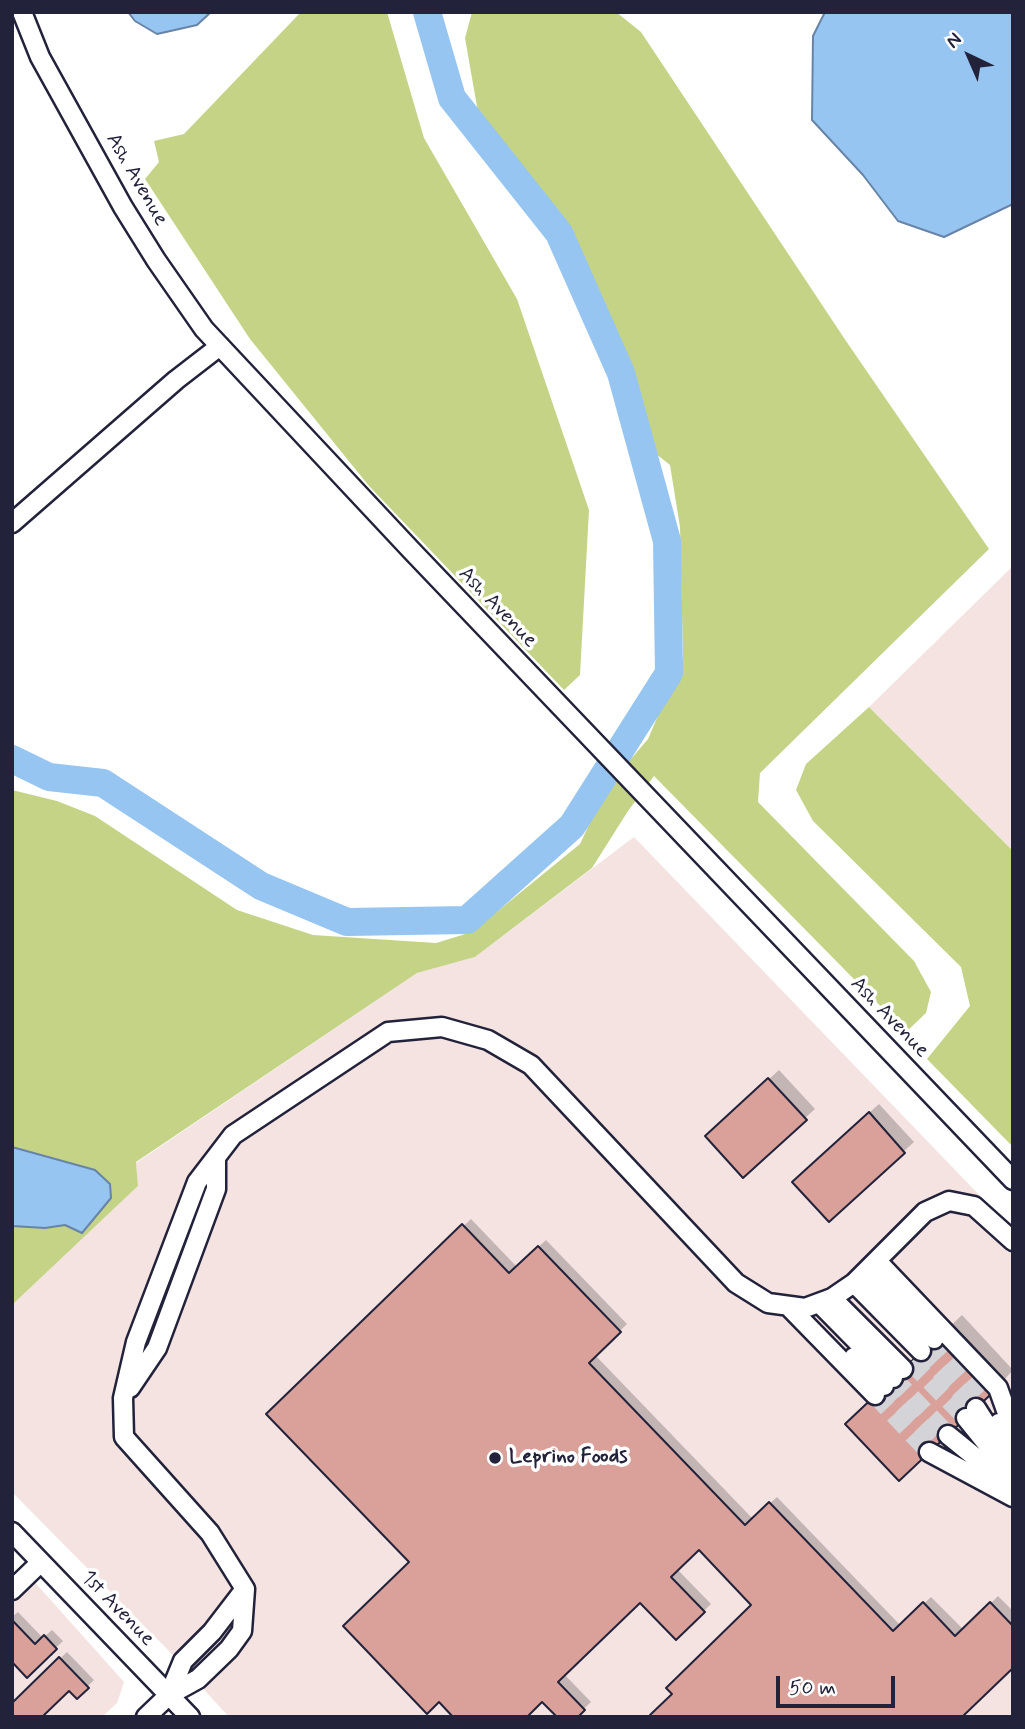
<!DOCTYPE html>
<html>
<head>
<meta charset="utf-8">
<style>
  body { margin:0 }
  #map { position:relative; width:1025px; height:1729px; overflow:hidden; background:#fff; font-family:Mynerve,sans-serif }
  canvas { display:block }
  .frame { position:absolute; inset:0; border:14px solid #22223b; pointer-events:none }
  .north { position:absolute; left:934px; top:21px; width:70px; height:70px; -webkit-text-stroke:5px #fff; paint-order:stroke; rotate:316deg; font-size:19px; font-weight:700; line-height:28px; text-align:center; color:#22223b }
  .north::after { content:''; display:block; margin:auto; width:24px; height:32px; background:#22223b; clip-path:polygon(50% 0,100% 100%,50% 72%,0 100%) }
  .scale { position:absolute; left:776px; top:1676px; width:119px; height:32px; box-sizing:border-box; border:4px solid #22223b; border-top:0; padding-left:9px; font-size:21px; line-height:24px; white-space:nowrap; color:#22223b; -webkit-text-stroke:5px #fff; paint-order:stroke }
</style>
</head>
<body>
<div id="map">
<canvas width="1025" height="1729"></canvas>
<div class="frame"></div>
<div class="north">N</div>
<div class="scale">50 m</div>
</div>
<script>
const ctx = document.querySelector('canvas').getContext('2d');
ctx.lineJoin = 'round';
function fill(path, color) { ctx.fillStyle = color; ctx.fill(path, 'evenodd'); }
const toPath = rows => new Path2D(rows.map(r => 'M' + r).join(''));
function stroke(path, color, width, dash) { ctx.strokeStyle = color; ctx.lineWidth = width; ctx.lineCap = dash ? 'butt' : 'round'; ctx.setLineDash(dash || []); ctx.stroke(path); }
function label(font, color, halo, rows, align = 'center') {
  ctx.font = font + ' Mynerve,sans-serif'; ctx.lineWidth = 7; ctx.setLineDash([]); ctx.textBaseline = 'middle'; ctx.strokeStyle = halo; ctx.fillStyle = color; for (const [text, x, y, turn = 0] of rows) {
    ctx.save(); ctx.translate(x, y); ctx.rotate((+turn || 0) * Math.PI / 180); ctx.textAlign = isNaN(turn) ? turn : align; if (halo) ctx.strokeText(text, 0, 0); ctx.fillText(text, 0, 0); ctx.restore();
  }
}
fill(toPath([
  [1013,566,1013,851,869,707],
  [634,837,1013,1230,1013,1717,229,1717,168,1650,12,1492,12,1305,138,1186,136,1163,417,973,475,957],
  [31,1578,124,1682,117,1703,102,1717,12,1717,12,1596]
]), '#f4e3e1');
fill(toPath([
  [301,12,387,12,424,138,517,299,589,510,580,675,564,690,369,486,250,339,145,179,159,162,154,141,184,134],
  [472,12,616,12,641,32,846,341,989,549,760,773,758,802,914,961,931,992,926,1013,906,1032,654,776,628,811,592,868,475,957,417,973,136,1162,138,1186,12,1305,12,1226,45,1228,65,1225,95,1170,12,1147,12,790,57,801,95,816,237,910,313,935,436,943,472,932,580,844,606,788,648,739,683,657,680,527,670,465,655,453,624,362,560,225,479,118,465,38],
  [869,707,1013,851,1013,1147,927,1059,970,1006,961,967,813,821,796,790,806,764]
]), '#c5d387');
const water = toPath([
  [128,12,211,12,197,25,157,34,135,21,128,12],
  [825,12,1013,12,1013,204,944,237,898,221,863,175,812,120,813,36,825,12],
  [12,1147,95,1170,110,1184,111,1198,82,1233,65,1225,45,1228,12,1226,12,1147]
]);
fill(water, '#95c5f0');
stroke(water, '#6784a8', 2);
fill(toPath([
  [779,1070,815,1109,805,1118,717,1127],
  [879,1104,914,1142,829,1220,804,1172],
  [471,1219,517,1267,546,1240,627,1324,595,1355,753,1519,777,1497,901,1626,931,1597,964,1630,998,1596,1013,1611,1013,1666,674,1694,754,1605,699,1548,677,1569,711,1604,676,1638,640,1601,564,1674,591,1702,575,1717,411,1562,268,1414],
  [962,1315,1013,1370,1004,1380,857,1414],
  [18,1612,43,1638,52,1630,63,1641,27,1675,12,1660,12,1617],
  [67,1652,94,1680,77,1697,69,1689,12,1705]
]), '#0003');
stroke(toPath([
  [12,759,49,777,103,783,261,886,347,922,467,920,572,826,669,673,667,541,621,373,559,233,452,98,427,12]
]), '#95c5f0', 28);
const building = toPath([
  [768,1078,807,1120,743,1178,705,1136,768,1078],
  [869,1112,905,1153,829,1222,792,1182,869,1112],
  [462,1224,509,1273,538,1246,621,1332,589,1363,745,1525,769,1502,893,1631,923,1602,955,1636,990,1602,1013,1626,1013,1668,962,1717,652,1717,650,1715,672,1694,666,1688,751,1605,699,1550,671,1577,705,1612,676,1640,640,1603,558,1682,585,1710,578,1717,557,1717,542,1702,527,1717,453,1717,439,1702,427,1714,343,1626,409,1562,266,1414,462,1224],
  [951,1324,1005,1381,899,1481,845,1424,951,1324],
  [12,1620,35,1644,44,1635,57,1649,27,1678,12,1662,12,1620],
  [59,1657,89,1688,77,1699,69,1691,42,1717,12,1717,12,1703,59,1657]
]);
fill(building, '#daa19a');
stroke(building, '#22223b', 2);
stroke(toPath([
  [934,1339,988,1397],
  [921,1351,976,1408],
  [911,1362,966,1418],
  [893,1378,948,1435],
  [884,1386,939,1444],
  [875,1395,929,1452]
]), '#d3d3d8', 18, [18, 9]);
const minor = toPath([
  [22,12,40,57,123,207,156,260,204,329,411,550,1013,1180],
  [12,523,176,380,220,346],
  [877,1261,998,1388,1013,1430],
  [867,1271,934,1339],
  [854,1283,921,1351],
  [832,1298,903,1369],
  [820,1304,893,1378],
  [789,1307,875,1395],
  [854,1357,884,1386],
  [130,1388,157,1348,216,1189,216,1158],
  [976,1408,997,1441],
  [966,1418,1013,1476],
  [999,1423,1013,1453],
  [948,1435,1013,1488],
  [929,1452,1013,1497],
  [12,1532,190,1717],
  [12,1590,41,1562],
  [169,1695,183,1661,212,1632,245,1589],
  [146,1717,169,1695,198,1679,229,1649,242,1631,245,1589,210,1533,124,1437,123,1398,136,1342,197,1182,233,1135,388,1032,442,1027,488,1040,531,1065,736,1283,768,1303,805,1308,832,1298,854,1283,925,1212,949,1201,974,1206,1013,1241]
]);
stroke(minor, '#22223b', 23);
stroke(minor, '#fff', 18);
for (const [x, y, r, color] of [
  [495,1458,7,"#22223b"]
]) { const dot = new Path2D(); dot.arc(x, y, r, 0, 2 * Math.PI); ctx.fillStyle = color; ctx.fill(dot); stroke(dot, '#fff', 2.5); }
label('21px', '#22223b', '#fff', [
  ["Ash Avenue",136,180,60],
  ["Ash Avenue",497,608,46],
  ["Ash Avenue",889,1018,46],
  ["1st Avenue",117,1609,46]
]);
label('bold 21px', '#22223b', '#fff', [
  ["Leprino Foods",509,1458]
], 'left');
</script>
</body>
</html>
